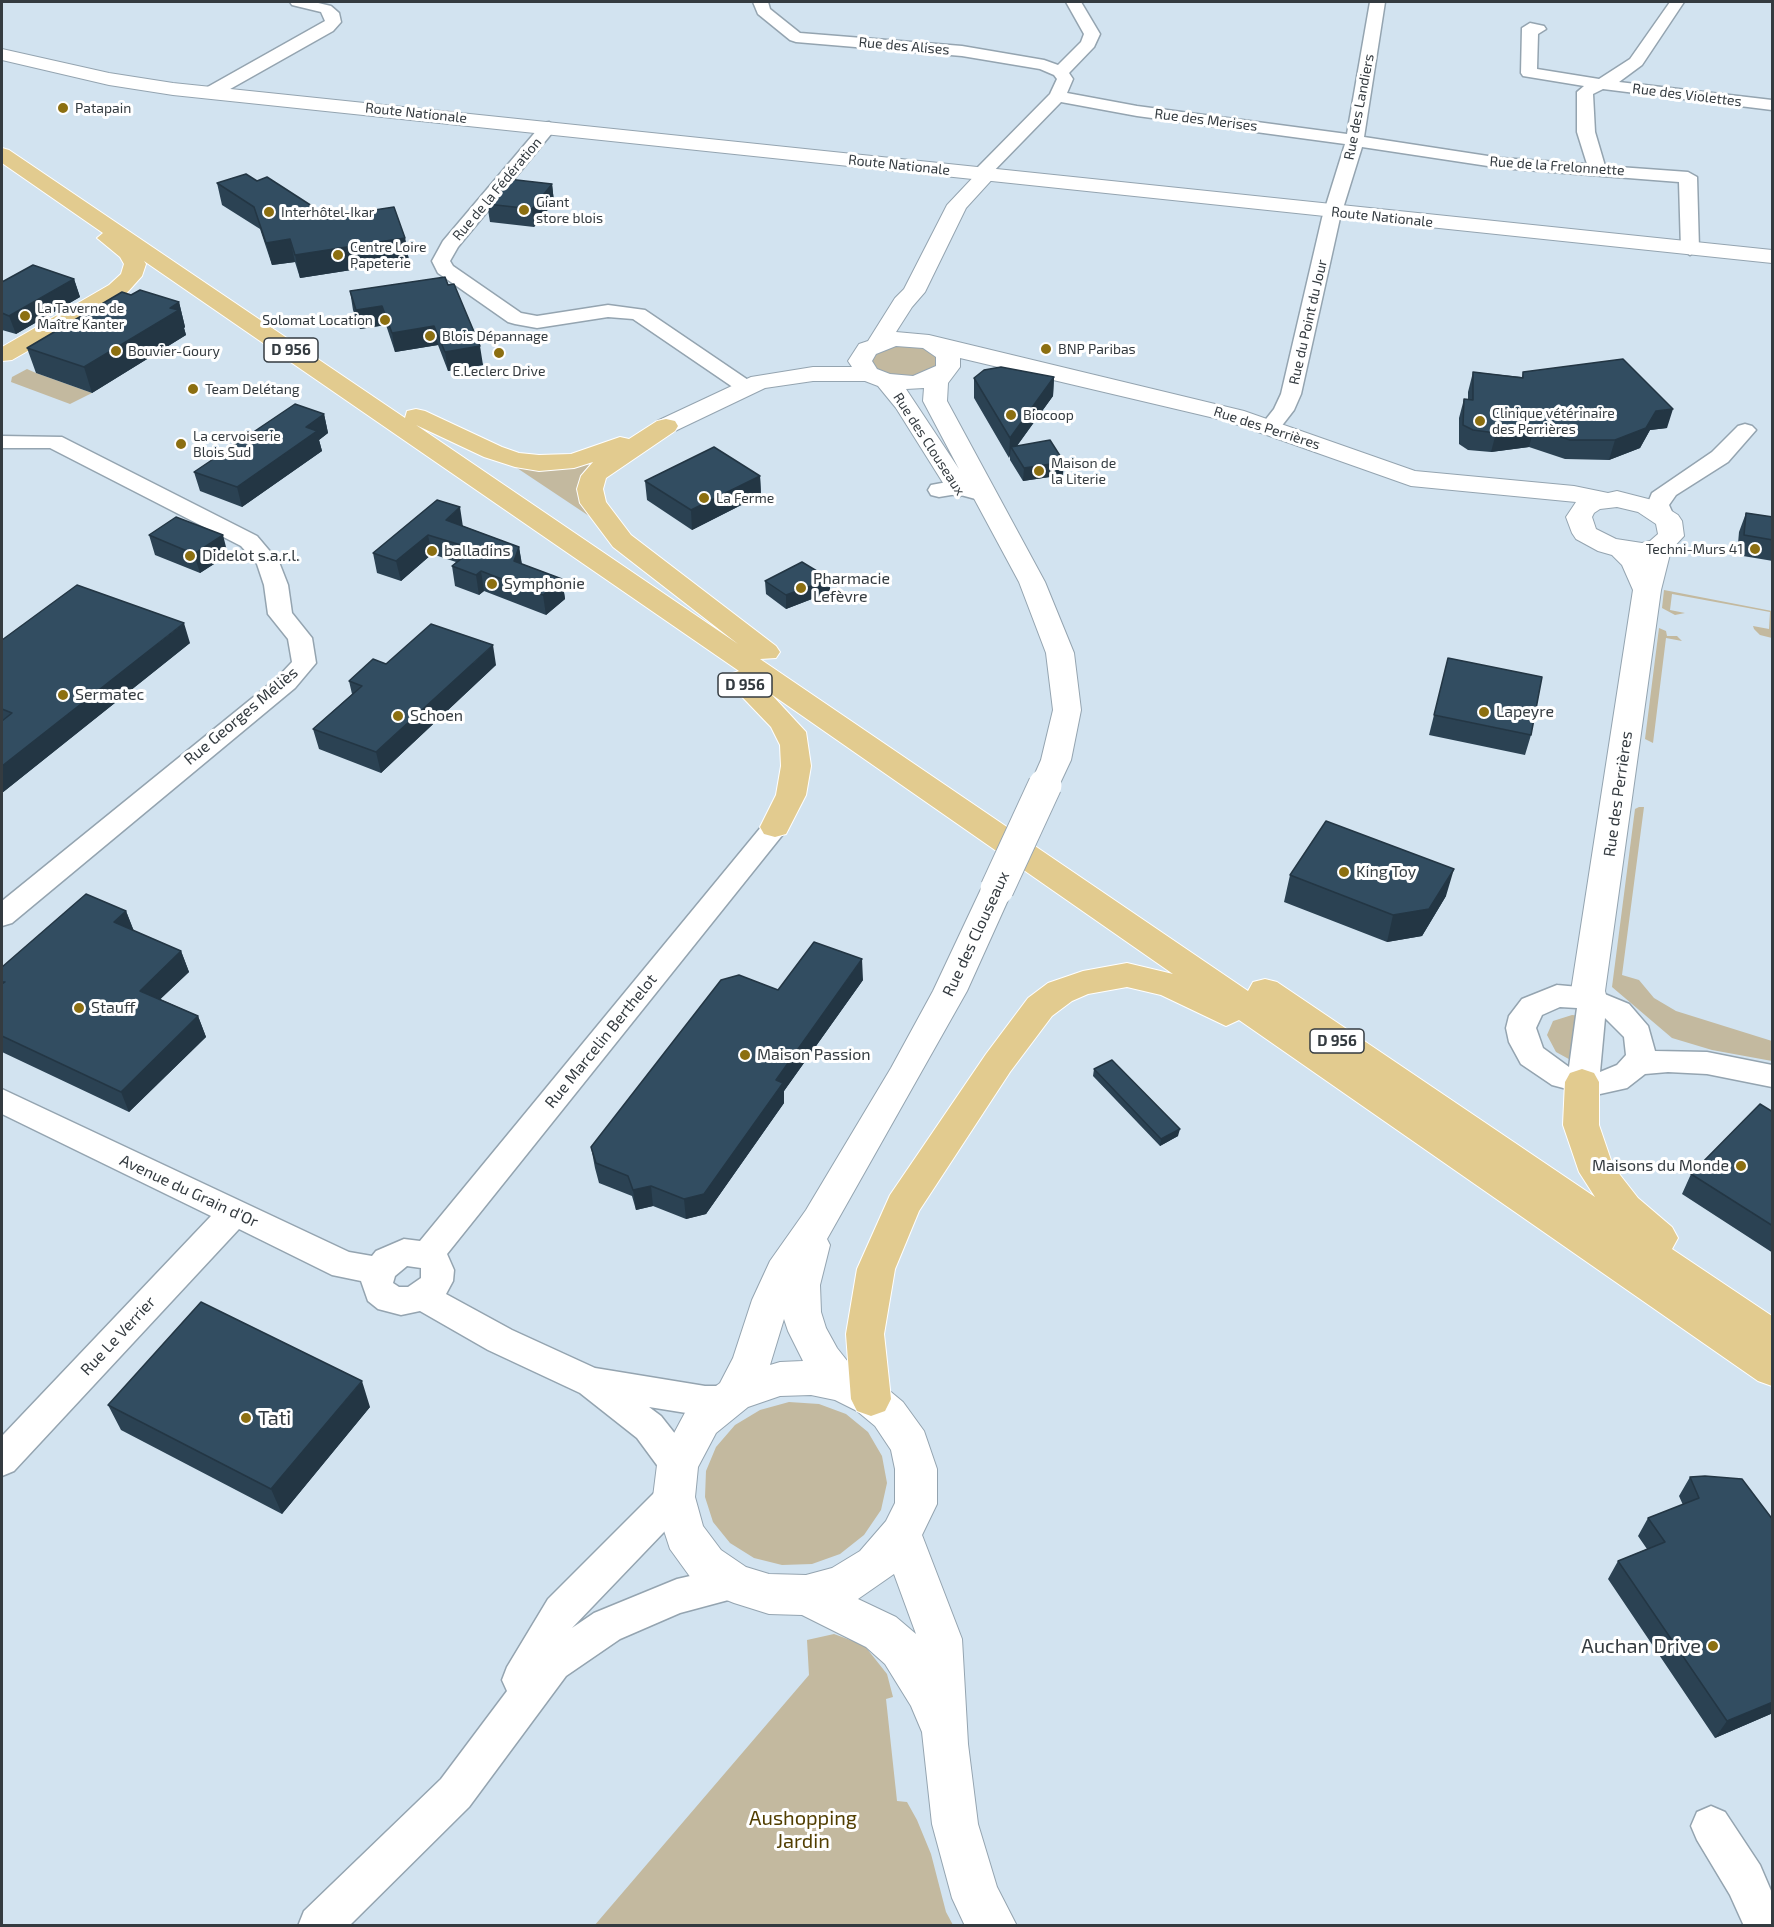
<!DOCTYPE html>
<html>
<head>
<meta charset="utf-8">
<style>
  body { margin:0 }
  #map { position:relative; width:1774px; height:1927px; overflow:hidden; background:#d2e3f0; font-family:"Exo 2",sans-serif }
  canvas { display:block }
  .frame { position:absolute; inset:0; border:3px solid #343b40; pointer-events:none }
</style>
</head>
<body>
<div id="map">
<canvas width="1774" height="1927"></canvas>
<div class="frame"></div>
</div>
<script>
const ctx = document.querySelector('canvas').getContext('2d');
ctx.lineJoin = 'round';
function fill(path, color) { ctx.fillStyle = color; ctx.fill(path, 'evenodd'); }
const toPath = rows => new Path2D(rows.map(r => 'M' + r).join(''));
function stroke(path, color, width, dash) { ctx.strokeStyle = color; ctx.lineWidth = width; ctx.lineCap = dash ? 'butt' : 'round'; ctx.setLineDash(dash || []); ctx.stroke(path); }
function label(font, color, halo, rows, align = 'center') {
  ctx.font = font + ' "Exo 2",sans-serif'; ctx.lineWidth = 6; ctx.setLineDash([]); ctx.textBaseline = 'middle'; ctx.strokeStyle = halo; ctx.fillStyle = color; for (const [text, x, y, turn = 0] of rows) {
    ctx.save(); ctx.translate(x, y); ctx.rotate((+turn || 0) * Math.PI / 180); ctx.textAlign = isNaN(turn) ? turn : align; if (halo) ctx.strokeText(text, 0, 0); ctx.fillText(text, 0, 0); ctx.restore();
  }
}
fill(toPath([
  [898,344,928,348,938,358,937,364,934,369,917,376,895,377,877,370,871,359,874,354],
  [27,369,36,373,92,393,70,404,11,382,12,377],
  [511,464,568,467,592,464,595,520],
  [1664,590,1772,611,1772,638,1760,635,1754,629,1753,626,1769,629,1770,612,1672,594,1670,610,1685,613,1675,615,1662,608],
  [1659,628,1666,631,1667,636,1677,636,1682,641,1666,638,1653,743,1645,739],
  [1639,807,1644,807,1622,975,1639,980,1654,998,1676,1011,1772,1041,1772,1061,1712,1050,1672,1038,1612,987,1635,809],
  [1572,1015,1583,1016,1576,1063,1556,1052,1547,1035,1553,1021],
  [789,1402,819,1404,846,1414,868,1432,882,1456,887,1483,881,1510,864,1535,840,1554,812,1564,782,1565,754,1558,730,1543,713,1522,705,1497,706,1471,716,1447,735,1425,760,1410],
  [834,1634,864,1645,887,1674,893,1697,886,1699,897,1801,907,1802,917,1820,931,1854,946,1912,953,1925,594,1926,809,1675,807,1640]
]), '#c3b99f');
const minor = toPath([
  [290,2,314,2,331,6,339,13,341,22,333,31,216,97,204,97,202,93,204,89,325,21,321,12,292,5,290,2],
  [753,2,768,2,770,9,800,33,962,46,1044,60,1058,65,1081,42,1084,34,1066,2,1081,2,1100,34,1094,47,1069,73,1073,79,1067,93,1137,106,1347,134,1370,2,1385,2,1364,137,1501,158,1587,164,1577,132,1577,92,1584,86,1523,76,1521,73,1522,28,1530,23,1544,26,1546,29,1538,34,1537,69,1599,79,1630,59,1670,2,1684,2,1642,65,1619,82,1772,100,1772,110,1603,89,1593,94,1595,132,1605,166,1688,172,1697,177,1699,249,1690,255,1681,249,1679,182,1501,168,1362,147,1340,218,1301,394,1294,410,1277,432,1270,434,1263,432,1259,428,1274,409,1281,394,1322,218,1345,144,1137,116,1061,102,987,178,981,179,972,174,975,170,1050,94,1057,79,1054,75,1040,69,962,56,796,42,790,40,758,14,753,2],
  [549,122,557,127,458,247,450,261,453,266,521,313,537,316,608,305,645,310,754,384,757,388,754,392,740,392,633,319,608,317,537,328,515,324,508,322,438,273,432,261,443,241,543,123,549,122],
  [1745,424,1752,426,1756,430,1728,462,1676,495,1669,505,1673,514,1670,519,1654,519,1647,505,1652,493,1712,452,1738,426,1745,424],
  [2,436,62,437,257,536,279,562,288,585,292,613,312,638,316,663,295,688,12,923,2,926,2,901,277,678,292,662,288,639,268,614,264,585,257,564,241,546,50,448,2,448,2,436],
  [958,480,991,489,994,494,991,499,983,501,957,494,939,497,931,495,928,490,931,485,958,480],
  [775,818,784,821,788,827,784,833,447,1254,454,1270,453,1281,446,1294,512,1330,595,1368,705,1386,725,1386,737,1390,742,1401,737,1412,725,1416,705,1416,649,1407,661,1416,691,1454,696,1465,691,1476,678,1481,665,1476,637,1438,580,1393,488,1350,420,1311,401,1315,378,1309,368,1301,361,1281,332,1275,239,1229,14,1471,2,1476,2,1436,211,1216,2,1114,2,1089,349,1252,372,1256,376,1251,404,1239,420,1241,766,821,775,818],
  [407,1266,421,1268,421,1278,408,1287,399,1287,393,1283,395,1276,407,1266],
  [1557,985,1590,988,1629,1004,1648,1026,1655,1051,1707,1052,1772,1065,1772,1087,1707,1074,1668,1072,1645,1074,1627,1088,1600,1094,1582,1093,1552,1085,1521,1064,1509,1042,1506,1028,1509,1016,1522,999,1557,985],
  [1560,1007,1577,1008,1569,1067,1543,1048,1536,1028,1542,1015,1560,1007],
  [1605,1018,1624,1037,1626,1055,1617,1065,1600,1072,1605,1018],
  [674,1481,687,1486,692,1497,687,1508,572,1628,594,1613,677,1579,734,1566,747,1571,753,1583,747,1595,680,1613,620,1639,566,1676,469,1807,349,1926,298,1926,304,1911,441,1779,507,1691,502,1680,507,1667,548,1599,661,1486,674,1481],
  [1711,1806,1725,1812,1760,1865,1772,1893,1772,1926,1744,1926,1730,1895,1697,1840,1691,1826,1697,1812,1711,1806]
]);
const tertiary = toPath([
  [987,168,994,170,997,174,966,208,925,292,912,307,896,332,929,335,1244,411,1415,471,1574,486,1608,493,1617,491,1656,501,1678,515,1682,521,1684,536,1671,550,1661,590,1605,991,1607,999,1602,1008,1590,1011,1578,1008,1571,991,1633,590,1622,565,1612,555,1598,551,1576,539,1572,533,1566,517,1576,502,1411,486,1227,421,960,358,960,367,948,383,947,401,1045,582,1074,653,1081,710,1071,760,1056,792,1045,795,1034,792,1030,785,1041,760,1053,710,1046,653,1019,582,970,491,959,497,950,494,896,408,878,386,865,381,813,381,765,388,675,431,666,433,657,431,654,426,657,421,751,377,813,367,852,367,848,361,859,344,868,341,895,298,904,289,947,205,980,170,987,168],
  [896,346,923,348,936,357,936,366,913,376,890,374,877,369,872,361,876,354,896,346],
  [924,388,923,401,959,469,906,389,924,388],
  [1617,507,1638,512,1656,524,1658,534,1650,541,1642,543,1616,539,1596,529,1592,517,1594,513,1600,509,1617,507],
  [997,878,1008,881,1013,889,967,991,827,1239,830,1245,820,1285,821,1312,826,1328,837,1348,856,1372,885,1387,903,1402,924,1431,937,1469,937,1504,922,1535,962,1639,968,1744,978,1824,997,1887,1017,1926,965,1926,952,1898,932,1824,922,1732,911,1706,885,1664,866,1647,802,1615,769,1614,734,1603,719,1597,691,1578,670,1549,653,1497,657,1465,688,1407,720,1383,733,1358,752,1300,770,1261,806,1210,891,1068,933,991,981,889,986,881,997,878],
  [784,1319,788,1331,803,1361,780,1362,770,1365,784,1319],
  [811,1395,835,1400,857,1411,875,1426,891,1450,895,1469,895,1503,886,1521,860,1551,832,1568,806,1575,769,1574,746,1567,721,1550,703,1526,695,1497,698,1467,716,1433,748,1407,780,1396,811,1395],
  [894,1574,916,1634,896,1617,858,1599,894,1574]
]);
const secondary = toPath([
  [2,49,109,73,173,83,1772,250,1772,263,173,95,109,85,2,60,2,49]
]);
const trunk = toPath([
  [2,148,9,150,405,418,407,411,416,409,425,411,502,447,519,453,539,455,571,454,620,437,629,439,657,421,666,419,675,421,678,426,675,431,606,478,603,489,606,502,631,535,776,646,780,652,776,658,760,659,1248,991,1253,982,1265,979,1277,982,1595,1197,1579,1172,1563,1125,1565,1082,1570,1073,1582,1069,1594,1073,1599,1082,1599,1125,1613,1166,1638,1198,1672,1227,1678,1238,1672,1249,1772,1316,1772,1386,1758,1381,1239,1020,1226,1026,1161,995,1127,987,1088,994,1072,1001,1052,1016,1010,1072,919,1211,895,1269,884,1334,891,1399,885,1411,871,1416,857,1411,851,1399,846,1334,857,1269,890,1195,986,1054,1028,998,1048,983,1083,971,1127,963,1173,974,771,694,806,732,811,766,806,795,786,834,775,837,764,834,760,827,776,795,781,766,780,745,771,727,726,680,730,674,739,671,144,261,146,264,142,276,125,295,12,360,2,361,2,347,109,285,121,274,124,264,120,257,97,238,103,233,2,163,2,148],
  [416,425,484,457,515,467,539,471,574,468,593,462,581,476,577,489,580,503,613,547,738,644,416,425]
]);
stroke(minor, '#94a4b0', 3);
stroke(tertiary, '#94a4b0', 2);
stroke(secondary, '#94a4b0', 2);
stroke(trunk, '#fff', 2);
fill(minor, '#fff');
fill(tertiary, '#fff');
fill(secondary, '#fff');
fill(trunk, '#e2cb8f');
const tertiaryBridge = toPath([
  [997,889,1045,785]
]);
stroke(tertiaryBridge, '#94a4b0', 35, []);
stroke(tertiaryBridge, '#fff', 33);
fill(toPath([
  [217,183,329,217,405,238,409,261,300,278,295,262,272,265,260,229,222,205],
  [552,184,554,202,534,227,490,222,487,204],
  [445,277,483,365,448,371,438,345,395,352,386,325,360,329,353,310,350,291],
  [74,279,80,297,16,334,2,330,2,282],
  [131,295,179,302,185,327,184,328,186,335,92,393,36,373,27,348],
  [1473,372,1522,377,1523,372,1667,428,1650,430,1640,448,1609,460,1565,459,1529,447,1491,452,1468,450,1459,444,1459,418,1464,399,1468,399,1468,392],
  [1054,377,1053,396,1017,446,1063,475,1023,481,1010,460,1010,455,1009,458,974,398,974,378],
  [324,414,328,433,319,440,322,451,242,507,200,491,194,472],
  [760,476,761,495,692,530,647,500,645,481],
  [437,500,463,526,519,547,522,564,562,579,565,599,546,615,484,591,479,595,455,586,452,566,456,562,432,554,401,581,377,573,373,553],
  [1746,513,1773,517,1773,561,1737,555,1739,532],
  [149,535,228,555,200,573,155,555],
  [830,579,830,592,786,609,766,594,765,581],
  [2,640,190,643,2,793],
  [386,664,496,665,381,773,319,749,313,729,352,694,349,681],
  [1434,715,1531,735,1525,755,1429,735],
  [1290,875,1446,896,1422,936,1387,942,1284,902],
  [126,911,134,931,181,951,189,972,160,999,198,1016,206,1037,129,1112,2,1052,2,967],
  [863,980,784,1091,784,1103,706,1214,686,1219,653,1206,636,1210,632,1196,599,1183,595,1168,591,1147,778,990],
  [1094,1069,1178,1136,1160,1146,1093,1076],
  [1773,1112,1773,1253,1682,1194,1691,1174],
  [108,1405,370,1407,282,1514,121,1430],
  [1705,1476,1773,1713,1715,1738,1608,1579,1618,1561,1647,1549,1638,1536,1648,1518,1683,1505,1679,1496,1690,1477]
]), '#2b4253');
fill(toPath([
  [552,184,554,202,534,227,532,209],
  [405,238,409,261,300,278,295,255],
  [290,239,295,262,272,265,266,243],
  [74,279,80,297,16,334,9,316],
  [179,302,185,327,184,328,186,335,92,393,84,367],
  [382,306,386,325,360,329,356,310],
  [434,326,438,345,395,352,392,333],
  [480,346,483,365,448,371,445,352],
  [1054,377,1053,396,1013,451,1011,447,1010,455,1009,458,1010,438],
  [1673,409,1667,428,1650,430,1640,448,1609,460,1615,440,1656,411],
  [324,414,328,433,319,440,322,451,242,507,237,487,306,427],
  [1534,428,1529,447,1491,452,1496,433],
  [1064,462,1063,475,1023,481,1024,468],
  [760,476,761,495,692,530,691,510],
  [460,507,463,527,446,520],
  [223,535,228,555,200,573,194,554],
  [428,535,432,554,401,581,396,561],
  [519,547,522,567,514,561],
  [481,571,484,591,479,595,476,575],
  [562,579,565,599,546,615,543,595],
  [830,579,830,592,786,609,786,595],
  [184,623,190,643,2,793,2,766],
  [493,645,496,665,381,773,376,752],
  [1454,869,1446,896,1422,936,1387,942,1393,915],
  [126,911,134,932,114,922],
  [181,951,189,972,148,1011,140,991],
  [862,959,863,980,784,1091,784,1103,706,1214,686,1219,684,1199,776,1080],
  [198,1016,206,1037,129,1112,121,1092],
  [1180,1129,1178,1136,1160,1146,1161,1139],
  [651,1186,653,1206,636,1210,633,1190],
  [362,1381,370,1407,282,1514,271,1489],
  [1773,1702,1773,1713,1715,1738,1727,1721]
]), '#233644');
const building = toPath([
  [246,174,257,181,267,177,329,217,394,207,405,238,295,255,290,239,266,243,254,207,217,183,246,174],
  [508,179,552,184,532,209,487,204,508,179],
  [33,265,74,279,9,316,2,313,2,282,33,265],
  [445,277,448,285,454,284,480,346,445,352,434,326,392,333,382,306,356,310,350,291,445,277],
  [140,290,179,302,170,308,179,310,84,367,27,348,122,292,131,295,140,290],
  [1623,359,1673,409,1656,411,1646,428,1615,440,1570,440,1534,428,1496,433,1473,430,1463,425,1464,399,1473,400,1473,372,1523,378,1523,372,1623,359],
  [1001,367,1054,377,1010,438,974,378,984,370,1001,367],
  [295,404,324,414,306,427,317,431,237,487,194,472,295,404],
  [1050,440,1064,462,1024,468,1011,447,1050,440],
  [714,447,760,476,691,510,645,481,714,447],
  [437,500,460,507,446,520,519,547,514,561,562,579,543,595,481,571,476,575,452,566,474,549,428,535,396,561,373,553,437,500],
  [1746,513,1773,517,1773,540,1744,535,1746,513],
  [176,517,223,535,194,554,149,535,176,517],
  [802,562,830,579,786,595,765,581,802,562],
  [77,585,184,623,2,766,2,721,12,713,2,709,2,640,77,585],
  [431,624,493,645,376,752,313,729,362,686,349,681,373,659,386,664,431,624],
  [1448,658,1542,677,1531,735,1434,715,1448,658],
  [1326,821,1454,869,1429,909,1393,915,1290,875,1326,821],
  [86,894,126,911,114,922,181,951,140,991,198,1016,121,1092,2,1036,2,984,5,982,2,982,2,967,86,894],
  [814,942,862,959,776,1080,783,1083,704,1194,684,1199,651,1186,633,1190,628,1176,596,1163,591,1147,721,980,739,975,778,990,814,942],
  [1112,1060,1180,1129,1161,1139,1094,1069,1112,1060],
  [1760,1104,1773,1112,1773,1226,1691,1174,1760,1104],
  [201,1302,362,1381,271,1489,108,1405,201,1302],
  [1705,1476,1742,1479,1773,1520,1773,1702,1727,1721,1618,1561,1665,1542,1648,1518,1699,1498,1690,1477,1705,1476]
]);
fill(building, '#324d61');
stroke(building, '#233644', 1.5);
for (const [x, y, r, color] of [
  [63,108,6,"#8c6f11"],
  [524,210,6,"#8c6f11"],
  [269,212,6,"#8c6f11"],
  [338,255,6,"#8c6f11"],
  [25,316,6,"#8c6f11"],
  [385,320,6,"#8c6f11"],
  [430,336,6,"#8c6f11"],
  [1046,349,6,"#8c6f11"],
  [116,351,6,"#8c6f11"],
  [499,353,6,"#8c6f11"],
  [193,389,6,"#8c6f11"],
  [1011,415,6,"#8c6f11"],
  [1480,421,6,"#8c6f11"],
  [181,444,6,"#8c6f11"],
  [1039,471,6,"#8c6f11"],
  [704,498,6,"#8c6f11"],
  [1755,549,6,"#8c6f11"],
  [432,551,6,"#8c6f11"],
  [190,556,6,"#8c6f11"],
  [492,584,6,"#8c6f11"],
  [801,588,6,"#8c6f11"],
  [63,695,6,"#8c6f11"],
  [1484,712,6,"#8c6f11"],
  [398,716,6,"#8c6f11"],
  [1344,872,6,"#8c6f11"],
  [79,1008,6,"#8c6f11"],
  [745,1055,6,"#8c6f11"],
  [1741,1166,6,"#8c6f11"],
  [246,1418,6,"#8c6f11"],
  [1713,1646,6,"#8c6f11"]
]) { const dot = new Path2D(); dot.arc(x, y, r, 0, 2 * Math.PI); ctx.fillStyle = color; ctx.fill(dot); stroke(dot, '#fff', 2); }
label('14px', '#343b40', '#fff', [
  ["Rue des Alises",904,46,5],
  ["Rue des Violettes",1687,95,7],
  ["Rue des Landiers",1359,107,-79],
  ["Route Nationale",416,113,6],
  ["Rue des Merises",1206,120,7],
  ["Route Nationale",899,165,6],
  ["Rue de la Frelonnette",1557,166,4],
  ["Rue de la Fédération",497,189,-50],
  ["Route Nationale",1382,217,6],
  ["Rue du Point du Jour",1308,322,-77],
  ["Rue des Perrières",1267,428,18],
  ["Rue des Clouseaux",929,444,57]
]);
label('14px', '#343b40', '#fff', [
  ["Patapain",75,108],
  ["Giant",536,202],
  ["store blois",536,218],
  ["Interhôtel-Ikar",281,212],
  ["Centre Loire",350,247],
  ["Papeterie",350,263],
  ["La Taverne de",37,308],
  ["Maître Kanter",37,324],
  ["Solomat Location",373,320,"right"],
  ["Blois Dépannage",442,336],
  ["BNP Paribas",1058,349],
  ["Bouvier-Goury",128,351],
  ["E.Leclerc Drive",499,371,"center"],
  ["Team Delétang",205,389],
  ["Clinique vétérinaire",1492,413],
  ["des Perrières",1492,429],
  ["Biocoop",1023,415],
  ["La cervoiserie",193,436],
  ["Blois Sud",193,452],
  ["Maison de",1051,463],
  ["la Literie",1051,479],
  ["La Ferme",716,498],
  ["Techni-Murs 41",1743,549,"right"]
], 'left');
for (const [x, y, w] of [
  [291,350,54],
  [745,685,54],
  [1337,1041,54]
]) { const box = new Path2D(); box.roundRect(x - w / 2, y - 12, w, 24, 4.5); ctx.fillStyle = '#fff'; ctx.fill(box); stroke(box, '#343b40', 1.5); }
label('bold 15px', '#343b40', null, [
  ["D 956",291,350],
  ["D 956",745,685],
  ["D 956",1337,1041]
]);
label('16px', '#343b40', '#fff', [
  ["balladins",444,551],
  ["Didelot s.a.r.l.",202,556],
  ["Pharmacie",813,579],
  ["Lefèvre",813,597],
  ["Symphonie",504,584],
  ["Sermatec",75,695],
  ["Lapeyre",1496,712],
  ["Schoen",410,716],
  ["King Toy",1356,872],
  ["Stauff",91,1008],
  ["Maison Passion",757,1055],
  ["Maisons du Monde",1729,1166,"right"]
], 'left');
label('16px', '#343b40', '#fff', [
  ["Rue Georges Méliès",241,716,-40],
  ["Rue des Perrières",1618,794,-82],
  ["Rue des Clouseaux",976,934,-65],
  ["Rue Marcelin Berthelot",601,1041,-51],
  ["Avenue du Grain d'Or",189,1191,25],
  ["Rue Le Verrier",118,1336,-47]
]);
label('20px', '#343b40', '#fff', [
  ["Tati",258,1418],
  ["Auchan Drive",1701,1646,"right"]
], 'left');
label('20px', '#513e00', '#fff', [
  ["Aushopping",803,1818],
  ["Jardin",803,1841]
]);
</script>
</body>
</html>
